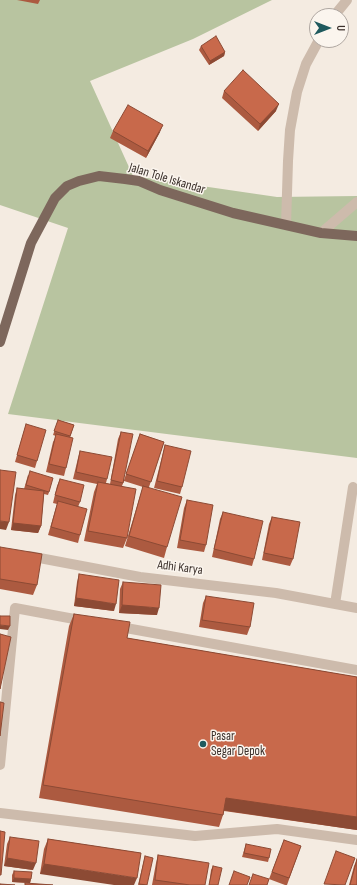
<!DOCTYPE html>
<html>
<head>
<meta charset="utf-8">
<style>
  body { margin:0 }
  #map { position:relative; width:357px; height:885px; overflow:hidden; background:#f4ebe1; font-family:"Sofia Sans Condensed",sans-serif }
  canvas { display:block }
  .north { position:absolute; left:309px; top:8px; width:40px; height:40px; box-sizing:border-box; background:#fbf5ee; border:1px solid #aea6a0; border-radius:50%; rotate:90deg; font-size:11px; font-weight:700; line-height:16px; text-align:center; color:#3b302b }
  .north::after { content:''; display:block; margin:auto; width:14px; height:18px; background:#1f5a5e; clip-path:polygon(50% 0,100% 100%,50% 72%,0 100%) }
</style>
</head>
<body>
<div id="map">
<canvas width="357" height="885"></canvas>
<div class="north">U</div>
</div>
<script>
const ctx = document.querySelector('canvas').getContext('2d');
ctx.lineJoin = 'round';
function fill(path, color) { ctx.fillStyle = color; ctx.fill(path, 'evenodd'); }
const toPath = rows => new Path2D(rows.map(r => 'M' + r).join(''));
function stroke(path, color, width, dash) { ctx.strokeStyle = color; ctx.lineWidth = width; ctx.lineCap = dash ? 'butt' : 'round'; ctx.setLineDash(dash || []); ctx.stroke(path); }
function label(font, color, halo, rows, align = 'center') {
  ctx.font = font + ' "Sofia Sans Condensed",sans-serif'; ctx.lineWidth = 3; ctx.setLineDash([]); ctx.textBaseline = 'middle'; ctx.strokeStyle = halo; ctx.fillStyle = color; for (const [text, x, y, turn = 0] of rows) {
    ctx.save(); ctx.translate(x, y); ctx.rotate((+turn || 0) * Math.PI / 180); ctx.textAlign = isNaN(turn) ? turn : align; if (halo) ctx.strokeText(text, 0, 0); ctx.fillText(text, 0, 0); ctx.restore();
  }
}
fill(toPath([
  [0,0,272,0,193,39,90,81,133,176,277,197,357,196,357,458,8,414,68,228,0,205]
]), '#b8c4a0');
stroke(toPath([
  [334,16,347,0],
  [286,225,288,161,290,130,297,92,306,64,319,40],
  [321,233,357,202],
  [29,556,140,577,276,593,357,608],
  [335,604,353,487],
  [115,626,357,670],
  [0,765,15,608,85,621],
  [0,813,195,836,277,829,357,840]
]), '#cdbbac', 10);
stroke(toPath([
  [0,342,31,243,55,198,67,186,79,181,99,176,125,179,139,181,160,190,233,213,321,233,357,236]
]), '#7d675c', 10);
fill(toPath([
  [17,0,40,0,38,4],
  [201,46,225,52,224,56,209,65,199,50],
  [224,91,276,111,258,131,222,98],
  [113,131,160,132,146,158,110,138],
  [58,420,74,425,70,438,66,468,64,476,46,472,53,442,56,436,53,435],
  [26,424,37,461,35,468,15,462],
  [121,432,124,480,140,434,164,442,149,487,167,547,164,558,125,546,140,496,143,487,124,481,122,486,127,538,123,548,84,541,94,492,97,484,73,479,78,458,80,451,107,479,106,483,110,484,118,439],
  [165,445,182,487,180,494,154,488,163,453],
  [28,475,49,492,48,495,44,494,41,526,38,533,11,530,15,495,17,488,24,489],
  [60,479,80,502,78,507,80,535,78,543,48,535,57,504,53,503,57,486],
  [187,500,206,545,204,552,177,548,184,508],
  [223,512,254,559,252,566,212,557,220,519],
  [272,517,293,559,290,566,262,560,269,524],
  [0,547,37,585,33,595,0,589],
  [79,574,114,611,74,606,77,582],
  [123,582,157,615,119,613,120,589],
  [206,596,250,627,247,635,199,627,203,603],
  [74,614,127,638,357,677,357,830,224,811,223,815,219,827,39,798,69,626],
  [10,837,33,870,4,866,7,844],
  [48,839,141,853,40,874,44,849],
  [284,840,301,846,287,885,285,885,269,879],
  [246,844,269,858,268,862,242,857],
  [158,855,205,885,152,885,156,863],
  [145,856,147,885,138,885,144,860],
  [357,859,357,885,349,885,354,866],
  [213,866,218,885,209,885,211,870],
  [14,871,31,879,30,883,12,882,12,875]
]), '#ac5a40');
fill(toPath([
  [225,52,224,56,209,65,210,61],
  [279,104,276,111,258,131,260,124],
  [163,125,160,132,146,158,148,151],
  [0,521,9,522,6,530,0,529],
  [13,523,41,526,38,533,11,530],
  [76,598,116,604,114,611,74,606],
  [122,605,159,608,157,615,119,613],
  [0,625,10,626,8,630,0,629],
  [226,798,357,817,357,830,221,810],
  [7,858,36,863,33,870,4,866],
  [44,864,137,878,134,885,114,885,40,874],
  [14,878,31,879,30,883,12,882]
]), '#8c4a34');
const building = toPath([
  [216,36,225,52,210,61,201,46,216,36],
  [243,70,279,104,260,124,224,91,243,70],
  [128,105,163,125,148,151,113,131,128,105],
  [58,420,74,425,70,436,54,431,58,420],
  [26,424,46,430,37,461,17,455,26,424],
  [121,432,133,434,123,483,111,480,121,432],
  [56,434,73,438,66,468,49,464,56,434],
  [140,434,164,442,151,482,126,474,140,434],
  [165,445,191,451,182,487,157,481,165,445],
  [80,451,112,457,107,479,76,472,80,451],
  [0,470,16,472,9,522,0,521,0,470],
  [30,471,53,478,49,492,26,485,30,471],
  [60,479,84,485,80,502,55,495,60,479],
  [98,482,136,489,127,538,88,531,98,482],
  [143,486,182,497,167,547,129,536,143,486],
  [17,488,44,491,41,526,13,523,17,488],
  [187,500,213,505,206,545,180,540,187,500],
  [58,501,87,509,80,535,51,527,58,501],
  [223,512,263,521,254,559,214,549,223,512],
  [272,517,300,522,293,559,264,553,272,517],
  [0,547,42,554,37,585,0,579,0,547],
  [79,574,119,580,116,604,76,598,79,574],
  [123,582,161,585,159,608,122,605,123,582],
  [206,596,254,603,250,627,202,620,206,596],
  [74,614,130,622,127,638,357,677,357,817,226,798,223,815,43,785,74,614],
  [0,616,10,616,10,626,0,625,0,616],
  [0,634,11,637,0,689,0,634],
  [0,702,4,703,0,736,0,702],
  [0,831,5,832,1,875,0,875,0,831],
  [10,837,39,841,36,863,7,858,10,837],
  [48,839,141,853,137,878,44,864,48,839],
  [284,840,301,846,289,878,272,872,284,840],
  [246,844,271,849,269,858,244,853,246,844],
  [336,851,355,858,345,885,324,884,336,851],
  [158,855,209,863,205,885,190,885,155,880,158,855],
  [145,856,153,858,147,885,139,884,145,856],
  [357,859,357,885,350,885,357,859],
  [213,866,222,868,218,885,209,885,213,866],
  [14,871,32,872,31,879,14,878,14,871],
  [234,871,250,877,247,885,229,885,234,871],
  [253,874,269,879,267,885,249,885,253,874],
  [25,883,53,885,25,885,25,883],
  [0,884,15,885,0,885,0,884]
]);
fill(building, '#c8694b');
stroke(building, '#8c4a34', 1);
for (const [x, y, r, color] of [
  [203,744,4,"#1f5a5e"]
]) { const dot = new Path2D(); dot.arc(x, y, r, 0, 2 * Math.PI); ctx.fillStyle = color; ctx.fill(dot); stroke(dot, '#fbf5ee', 1.5); }
label('13px', '#3b302b', '#fbf5ee', [
  ["Jalan Tole Iskandar",167,179,17],
  ["Adhi Karya",180,568,7]
]);
label('13px', '#3b302b', '#fbf5ee', [
  ["Pasar",211,737],
  ["Segar Depok",211,752]
], 'left');
</script>
</body>
</html>
